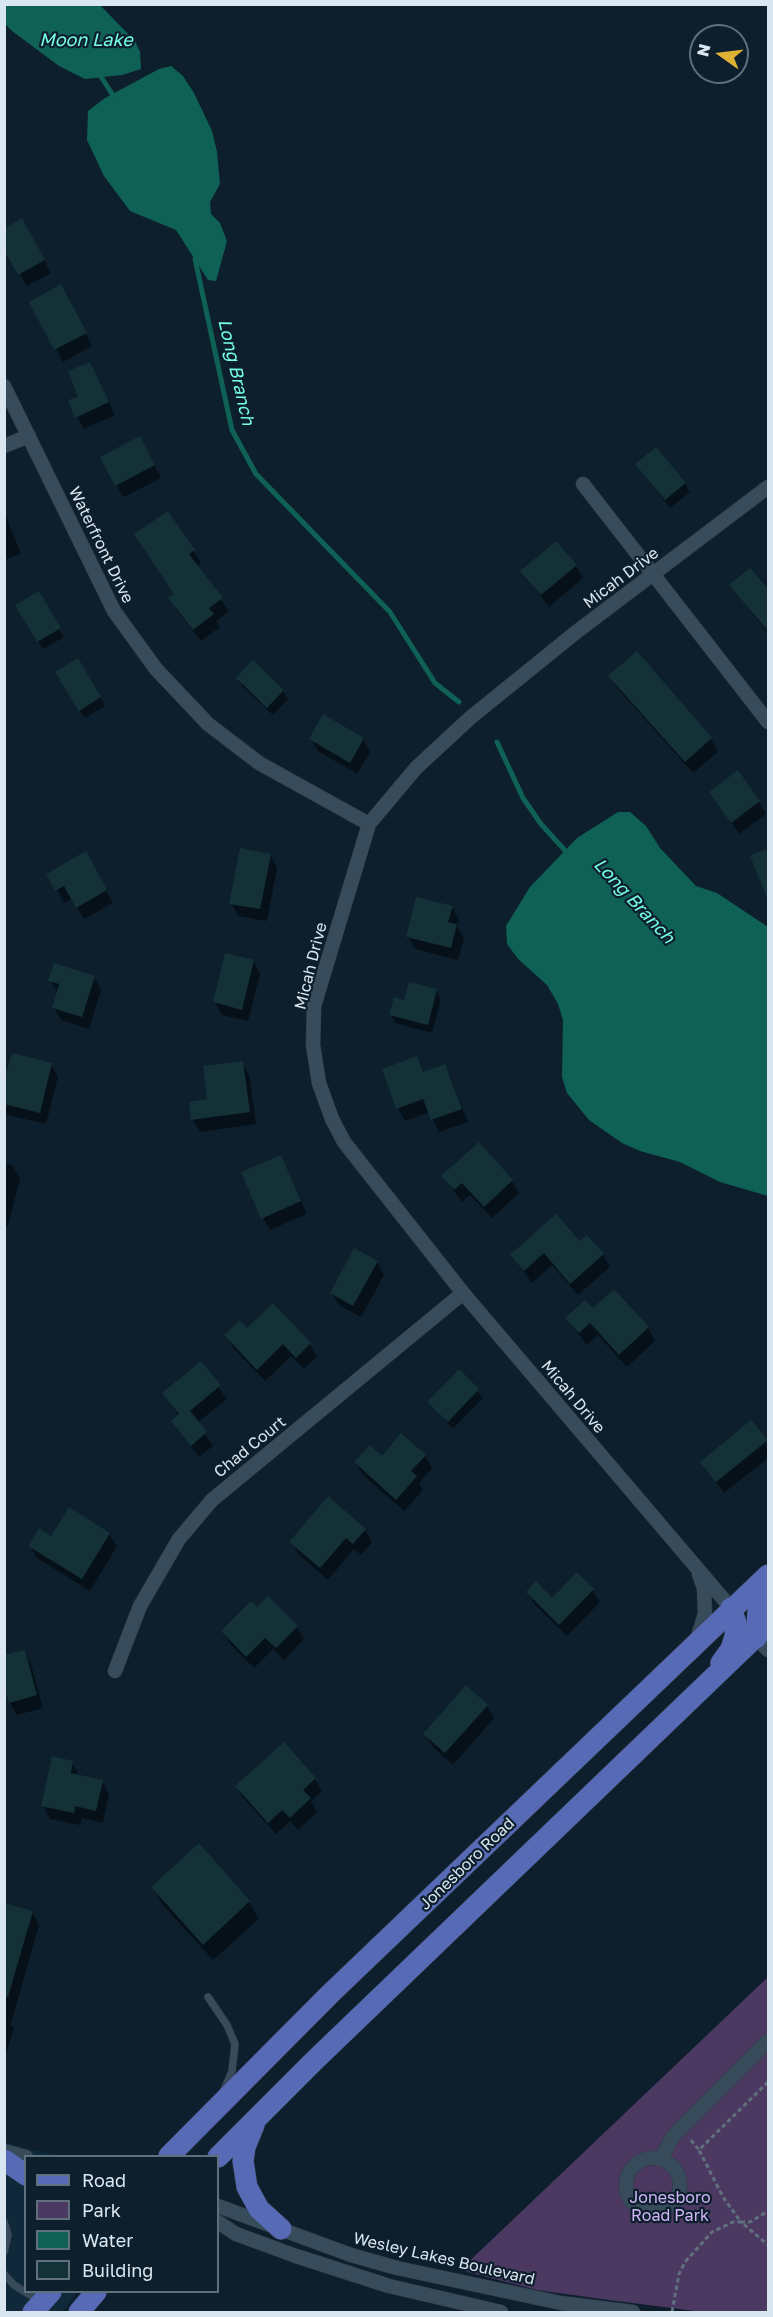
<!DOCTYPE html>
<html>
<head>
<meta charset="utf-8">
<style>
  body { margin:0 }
  #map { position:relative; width:773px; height:2317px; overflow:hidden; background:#0d1f2d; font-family:"Golos Text",sans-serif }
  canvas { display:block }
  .frame { position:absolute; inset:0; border:6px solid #dae6f0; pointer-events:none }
  .legend { position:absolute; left:24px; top:2155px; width:195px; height:138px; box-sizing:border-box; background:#0d1f2d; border:2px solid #5f6f7b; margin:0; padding:8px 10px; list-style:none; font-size:18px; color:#dae6f0 }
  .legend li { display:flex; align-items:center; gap:12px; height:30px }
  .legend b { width:30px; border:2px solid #5f6f7b }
  .north { position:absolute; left:689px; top:24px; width:60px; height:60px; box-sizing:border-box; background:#0d1f2d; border:2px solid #5f6f7b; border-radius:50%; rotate:284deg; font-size:16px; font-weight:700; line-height:24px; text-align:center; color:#dae6f0 }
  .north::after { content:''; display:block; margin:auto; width:21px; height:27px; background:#ddb133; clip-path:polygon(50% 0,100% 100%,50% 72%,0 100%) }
</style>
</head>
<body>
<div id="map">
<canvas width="773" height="2317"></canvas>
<div class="frame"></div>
<ul class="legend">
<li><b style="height:8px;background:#566ab6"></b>Road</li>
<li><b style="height:16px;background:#4b3961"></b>Park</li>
<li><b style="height:16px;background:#0f6055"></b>Water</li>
<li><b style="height:16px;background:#133137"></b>Building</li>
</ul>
<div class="north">N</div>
</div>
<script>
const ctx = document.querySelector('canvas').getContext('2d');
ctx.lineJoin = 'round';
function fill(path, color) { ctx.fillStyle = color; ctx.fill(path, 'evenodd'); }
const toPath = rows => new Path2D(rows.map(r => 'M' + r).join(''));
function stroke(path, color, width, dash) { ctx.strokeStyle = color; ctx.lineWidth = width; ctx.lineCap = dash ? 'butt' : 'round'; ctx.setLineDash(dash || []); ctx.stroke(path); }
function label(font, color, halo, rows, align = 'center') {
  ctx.font = font + ' "Golos Text",sans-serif'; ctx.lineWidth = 4.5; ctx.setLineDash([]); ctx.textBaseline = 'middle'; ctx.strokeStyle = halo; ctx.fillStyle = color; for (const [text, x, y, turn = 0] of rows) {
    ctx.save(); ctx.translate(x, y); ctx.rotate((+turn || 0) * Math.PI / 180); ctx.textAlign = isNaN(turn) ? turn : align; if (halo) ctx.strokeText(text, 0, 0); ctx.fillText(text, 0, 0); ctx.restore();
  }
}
fill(toPath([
  [5,2143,60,2156,26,2156,26,2292,78,2292,62,2312,5,2312]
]), '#0f293b');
fill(toPath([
  [768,1977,768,2312,703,2312,609,2300,537,2290,460,2270]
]), '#4b3961');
fill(toPath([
  [5,4,100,5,135,41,140,52,141,69,122,75,85,79,59,66,12,31,5,24],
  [171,66,183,76,194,93,212,131,217,152,220,184,210,202,211,214,220,223,227,241,216,281,208,280,176,230,130,211,104,176,87,140,88,111,105,98,159,69],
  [618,812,630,812,646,826,660,848,696,886,717,893,768,927,768,1196,720,1182,680,1162,640,1151,622,1143,589,1120,567,1093,562,1077,563,1020,558,1004,547,985,518,959,507,944,506,926,530,887,577,838]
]), '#0f6055');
fill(toPath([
  [22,220,51,273,27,286,4,247],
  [68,299,92,346,63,362,31,302],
  [90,364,115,415,84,429,77,417],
  [147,450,161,478,124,497,116,485],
  [637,465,685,483,690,492,670,508],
  [4,511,21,554,4,560],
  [136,535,193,550,201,563,196,566,229,611,216,621,220,627,201,641,177,611,170,598,175,595],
  [576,566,583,578,549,607,522,571],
  [750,570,768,591,768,633,731,586],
  [39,593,64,637,43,649,18,605],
  [637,653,711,739,718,752,693,773,618,689,610,677],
  [78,660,105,706,85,718,57,673],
  [238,678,283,691,288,699,273,715,242,686],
  [311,739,363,739,370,752,357,774,318,751],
  [711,792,759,802,766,814,739,834],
  [768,850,768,897,752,857],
  [85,853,113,903,84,919,72,898,64,903,48,874],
  [270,855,277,868,267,921,238,916,231,903],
  [452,907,459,920,457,927,464,938,458,960,415,949,408,936],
  [253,961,260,974,248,1021,222,1015,215,1002],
  [94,977,101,990,89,1029,61,1020,54,1008,58,994,50,980],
  [436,990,441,999,432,1033,395,1023,391,1015,405,1001],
  [416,1058,424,1073,445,1065,468,1122,439,1132,429,1112,405,1121,398,1108],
  [242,1062,249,1075,256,1124,200,1132,193,1120],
  [51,1064,58,1077,46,1124,8,1115,4,1109,4,1087],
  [281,1156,307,1214,270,1230,263,1218],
  [4,1163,13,1166,20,1178,8,1226,4,1225],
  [443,1177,512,1181,519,1193,492,1218,470,1195,462,1202],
  [579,1243,603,1255,610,1267,578,1295,552,1265,532,1283,512,1255],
  [377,1262,384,1275,361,1317,339,1305,331,1292],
  [614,1291,648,1328,655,1341,627,1367,598,1335,587,1345,567,1319,593,1311],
  [273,1305,310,1344,317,1357,304,1369,291,1356,265,1381,233,1348,226,1336,247,1330],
  [201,1363,227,1399,197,1423,213,1446,199,1457,172,1421,179,1416,164,1394],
  [459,1371,483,1398,453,1429,429,1402],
  [766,1441,768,1458,724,1493,702,1462],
  [425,1456,432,1468,419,1483,423,1490,404,1511,363,1475,356,1463],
  [365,1530,372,1542,361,1555,354,1549,328,1580,299,1555,291,1542],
  [109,1534,117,1546,90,1591,37,1558,30,1546,52,1538],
  [592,1590,600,1602,567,1636,535,1605,527,1592,552,1600],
  [257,1609,297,1627,304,1639,284,1660,273,1649,254,1668,230,1644,222,1631],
  [24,1651,31,1664,43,1708,17,1715,10,1703],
  [487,1706,494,1718,453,1765,433,1747,425,1734],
  [72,1762,79,1776,102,1781,109,1794,103,1823,82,1818,80,1825,50,1819,43,1806],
  [315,1779,322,1791,311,1801,317,1812,298,1830,290,1821,276,1834,244,1799,237,1787],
  [199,1846,249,1902,259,1919,213,1960,162,1904,153,1887],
  [4,1904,32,1912,39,1925,11,2024,14,2028,4,2060]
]), '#0007');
stroke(toPath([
  [98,72,116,100],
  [195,259,232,430,256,474,390,612,435,683,459,702],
  [497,742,523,798,541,824,570,856]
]), '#0f6055', 5);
fill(toPath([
  [22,218,45,260,18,275,4,250,4,229],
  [61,284,87,333,54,350,29,302],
  [90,362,109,402,75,418,68,400,78,397,68,371],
  [140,436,155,465,115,486,100,457],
  [656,447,686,483,665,500,635,464],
  [168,511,195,550,189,554,223,598,209,608,214,614,193,630,168,598,174,594,134,534],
  [556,541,577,565,541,595,520,571],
  [750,568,768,589,768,631,729,585],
  [39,591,61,628,37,642,15,605],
  [637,651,712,738,685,762,608,676],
  [78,658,101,697,79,711,55,672],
  [253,660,284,690,267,708,236,678],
  [323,714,364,738,350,763,309,739],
  [738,770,760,801,731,823,709,792],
  [240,848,271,854,260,909,229,904],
  [768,848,768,900,750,856],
  [86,851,107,890,76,908,64,886,55,891,46,874],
  [416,897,453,906,448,922,457,924,451,948,406,937],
  [225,953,254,960,242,1010,213,1002],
  [54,963,95,976,82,1017,52,1008,59,984,48,981],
  [409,982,437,989,428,1025,389,1015,394,997,404,1000],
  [12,1053,52,1063,40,1113,4,1104,4,1081],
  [417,1056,423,1072,445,1064,462,1109,431,1120,423,1099,396,1109,382,1069],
  [243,1061,250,1112,191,1120,189,1102,207,1099,203,1066],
  [479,1142,513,1180,484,1207,462,1183,454,1190,441,1176],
  [281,1155,301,1201,261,1219,241,1172],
  [556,1214,580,1241,587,1235,604,1254,570,1284,544,1253,524,1271,510,1255],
  [354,1248,378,1261,353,1306,330,1293],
  [614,1289,649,1327,619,1355,590,1323,579,1333,565,1318,585,1300,593,1308],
  [273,1303,311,1343,296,1358,283,1344,257,1370,224,1335,240,1320,247,1328],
  [201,1361,221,1385,190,1411,207,1432,191,1446,171,1421,179,1414,162,1393],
  [459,1369,479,1389,448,1422,427,1402],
  [751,1420,768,1440,716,1482,700,1462],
  [401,1433,426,1455,411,1471,417,1476,396,1500,354,1462,370,1445,382,1456],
  [328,1496,366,1529,353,1544,346,1538,320,1568,289,1542],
  [69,1507,110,1533,82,1579,28,1546,39,1528,51,1536],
  [577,1572,594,1589,559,1625,526,1592,536,1581,552,1598],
  [268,1596,298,1626,276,1648,265,1638,246,1657,221,1631,251,1601,257,1607],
  [25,1650,37,1695,9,1703,4,1688,4,1655],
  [466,1685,488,1705,445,1753,423,1734],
  [284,1742,316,1778,303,1790,311,1798,290,1818,282,1810,268,1823,235,1786],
  [52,1756,73,1761,71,1773,103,1780,96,1811,75,1806,74,1813,41,1806],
  [199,1843,250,1901,203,1945,151,1887],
  [4,1903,33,1911,8,1997,4,1996]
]), '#133137');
const lane = toPath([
  [208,1997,227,2025,235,2044,232,2071,224,2090],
  [4,2222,8,2235,4,2252],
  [4,2274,14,2285,40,2301]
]);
const street = toPath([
  [4,386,114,611,156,669,208,724,259,763,369,824],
  [4,446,29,436],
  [583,484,768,722],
  [731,1608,463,1293,344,1142,332,1119,319,1083,313,1045,314,1006,369,824,416,768,470,718,575,633,768,487],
  [756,1638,768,1650],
  [697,1639,705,1614,704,1588,699,1574],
  [115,1671,140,1606,179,1539,212,1500,463,1293],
  [4,2151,26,2157],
  '626 2185a27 27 0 1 1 54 0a27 27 0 1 1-54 0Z',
  [661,2159,673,2136,768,2041],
  [218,2206,351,2255,397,2268,561,2303,633,2312],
  [218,2222,236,2234,296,2256,389,2286,501,2312]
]);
const primary = toPath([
  [756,1638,758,1611,768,1582],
  [721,1663,731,1649,735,1636,736,1623,731,1608],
  [254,2125,245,2147,243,2161,247,2187,259,2209,281,2229],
  [169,2156,330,1994,768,1575],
  [218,2157,315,2060,768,1625],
  [4,2160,26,2175],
  [33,2312,51,2292],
  [79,2312,96,2292]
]);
stroke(lane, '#303a45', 8);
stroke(street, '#303a45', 15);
stroke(primary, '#303a45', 22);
stroke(toPath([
  [768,2082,699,2150,723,2197,741,2222,750,2222,768,2211],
  [691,2140,699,2150],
  [672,2312,679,2274,685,2262,712,2232,733,2222,741,2222,768,2245]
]), '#60707c', 3, [4.5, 3]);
stroke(lane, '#374b5b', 7);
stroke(street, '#374b5b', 14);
stroke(primary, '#566ab6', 21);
label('16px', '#dae6f0', '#0d1f2d', [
  ["Waterfront Drive",101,545,64],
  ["Micah Drive",621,578,-37],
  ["Micah Drive",311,966,-76],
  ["Micah Drive",573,1397,50],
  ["Chad Court",250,1447,-39],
  ["Jonesboro Road",467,1864,-44],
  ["Wesley Lakes Boulevard",444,2259,13]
]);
label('16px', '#d3b6fa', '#0d1f2d', [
  ["Jonesboro",670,2198],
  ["Road Park",670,2216]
]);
label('italic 18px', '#75fde6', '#0d1f2d', [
  ["Moon Lake",86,40],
  ["Long Branch",236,372,77],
  ["Long Branch",634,901,47]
]);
</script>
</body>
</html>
